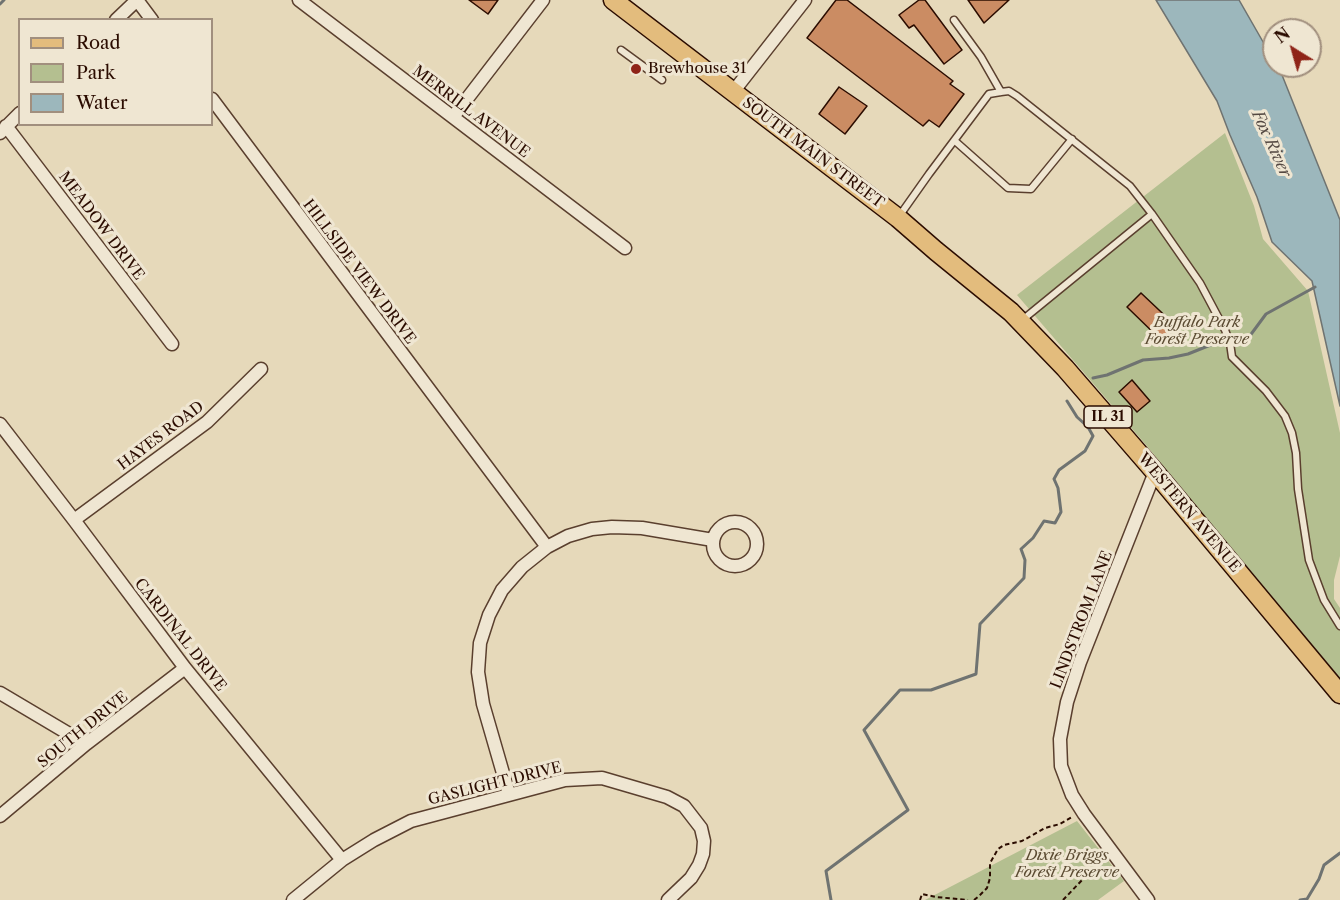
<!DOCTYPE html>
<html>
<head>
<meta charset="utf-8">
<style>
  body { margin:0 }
  #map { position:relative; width:1340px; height:900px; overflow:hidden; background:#e6d9ba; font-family:"Libre Caslon Text",serif }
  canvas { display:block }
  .legend { position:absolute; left:18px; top:18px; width:195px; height:108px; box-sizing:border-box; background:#efe6d2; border:2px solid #a18f7e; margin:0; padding:8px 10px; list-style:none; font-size:18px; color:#2b0c00 }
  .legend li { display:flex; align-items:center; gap:12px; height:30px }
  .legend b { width:30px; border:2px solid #a18f7e }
  .north { position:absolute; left:1262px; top:18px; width:60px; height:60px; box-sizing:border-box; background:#efe6d2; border:2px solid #a18f7e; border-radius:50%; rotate:323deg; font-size:16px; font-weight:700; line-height:24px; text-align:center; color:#2b0c00 }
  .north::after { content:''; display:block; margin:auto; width:21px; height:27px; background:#8f2418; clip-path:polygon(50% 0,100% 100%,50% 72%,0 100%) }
</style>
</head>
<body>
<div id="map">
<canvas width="1340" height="900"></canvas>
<ul class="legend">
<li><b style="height:8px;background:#e3bc7d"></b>Road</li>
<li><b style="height:16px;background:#b4bf90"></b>Park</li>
<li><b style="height:16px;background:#9cb7bc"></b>Water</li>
</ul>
<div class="north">N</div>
</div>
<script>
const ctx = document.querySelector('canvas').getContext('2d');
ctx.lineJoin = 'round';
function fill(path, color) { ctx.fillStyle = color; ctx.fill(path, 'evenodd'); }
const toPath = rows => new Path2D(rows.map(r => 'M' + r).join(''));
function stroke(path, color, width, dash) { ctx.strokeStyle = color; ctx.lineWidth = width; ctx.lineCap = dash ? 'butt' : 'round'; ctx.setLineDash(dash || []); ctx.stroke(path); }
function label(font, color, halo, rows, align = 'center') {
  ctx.font = font + ' "Libre Caslon Text",serif'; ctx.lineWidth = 6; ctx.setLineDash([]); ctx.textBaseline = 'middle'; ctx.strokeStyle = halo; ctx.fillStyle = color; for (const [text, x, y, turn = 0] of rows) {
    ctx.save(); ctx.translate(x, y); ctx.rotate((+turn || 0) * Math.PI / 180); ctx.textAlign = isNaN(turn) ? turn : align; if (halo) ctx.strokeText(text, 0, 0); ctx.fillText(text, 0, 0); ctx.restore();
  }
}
fill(toPath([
  [1225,133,1254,206,1263,239,1308,291,1340,433,1340,556,1334,580,1334,599,1340,608,1340,678,1146,445,1017,295],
  [1077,821,1124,881,1098,900,925,900]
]), '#b4bf90');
const water = toPath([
  [1156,0,1239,0,1274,61,1274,66,1277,66,1282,75,1340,220,1340,406,1312,281,1272,242,1257,197,1230,135,1217,101,1156,0]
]);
fill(water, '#9cb7bc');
stroke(water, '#6f7371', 1.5);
stroke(toPath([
  [0,4,4,0],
  [1249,337,1266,314,1315,287],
  [1093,378,1107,375,1143,360,1169,358,1188,354,1218,342],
  [831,900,826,871,908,810,864,730,900,690,931,690,976,674,980,624,1024,578,1025,560,1021,549,1033,538,1044,521,1055,523,1061,512,1058,488,1054,479,1059,470,1085,451,1093,436,1088,427,1077,417,1067,401],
  [1300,900,1307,899,1319,879,1324,865,1340,853]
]), '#6f7371', 3);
const building = toPath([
  [469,0,498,0,488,14,469,0],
  [836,0,847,0,953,81,950,84,964,94,939,127,929,120,923,126,807,38,836,0],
  [919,0,925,0,962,50,944,64,914,25,909,28,899,15,919,0],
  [968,0,1009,0,984,23,968,0],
  [839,87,867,106,845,134,819,114,839,87],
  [1141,293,1177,327,1162,341,1127,307,1141,293],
  [1132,380,1150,401,1137,412,1119,392,1132,380]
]);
fill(building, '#cb8c63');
stroke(building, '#2b0c00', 1.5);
const service = toPath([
  [954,20,981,57,1001,92],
  [621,50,662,80],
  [955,141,1008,188,1031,189,1072,139],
  [900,215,929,174,989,94,1001,92,1009,91,1017,96,1130,186,1152,214,1200,283,1225,330,1230,343,1232,357,1266,391,1285,416,1292,433,1296,453,1298,489,1309,560,1324,600,1340,626],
  [1021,321,1152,214]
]);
const minor = toPath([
  [137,0,152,20],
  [299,0,625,248],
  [116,20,137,0],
  [733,92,805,0],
  [212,99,547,547],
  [453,117,543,0],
  [6,126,172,344],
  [0,133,20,113],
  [0,424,74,520,185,668,342,860],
  [74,520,207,422,261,369],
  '713 544a22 22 0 1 1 44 0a22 22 0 1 1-44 0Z',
  [0,693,86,744],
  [509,794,483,704,478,672,480,643,489,615,502,590,522,567,547,547,568,536,592,529,612,527,642,528,713,540],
  [0,816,86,744,185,668],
  [293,900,342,860,374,840,411,821,565,780,602,778,667,797,684,806,701,828,704,841,703,854,699,865,691,878,668,900],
  [1148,900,1084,814,1072,795,1061,766,1060,739,1067,702,1080,662,1155,472]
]);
const primary = toPath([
  [613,0,898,218,936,251,1011,312,1065,368,1155,472,1340,694]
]);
stroke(service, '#5a3f2e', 9);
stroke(minor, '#5a3f2e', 15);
stroke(primary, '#2b0c00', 21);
stroke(toPath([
  [920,900,922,894,936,897,968,900],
  [974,900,979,896,987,888,990,878,990,863,998,849,1004,845,1022,841,1045,828,1060,824,1072,817],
  [1063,900,1084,878,1093,871,1106,868,1111,869]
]), '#2b0c00', 2, [4.5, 3]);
stroke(service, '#efe6d2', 6);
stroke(minor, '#efe6d2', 12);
stroke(primary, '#e3bc7d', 18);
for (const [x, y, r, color] of [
  [636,69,6,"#8f2418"]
]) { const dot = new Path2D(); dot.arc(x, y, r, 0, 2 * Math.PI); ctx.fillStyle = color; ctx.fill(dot); stroke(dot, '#efe6d2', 2); }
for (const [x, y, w] of [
  [1108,417,48]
]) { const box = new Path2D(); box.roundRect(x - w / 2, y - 11, w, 22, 4.5); ctx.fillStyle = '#efe6d2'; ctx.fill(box); stroke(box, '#2b0c00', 1.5); }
label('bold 14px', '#2b0c00', null, [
  ["IL 31",1108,417]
]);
label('15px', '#2b0c00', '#efe6d2', [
  ["Brewhouse 31",648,69]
], 'left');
label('15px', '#2b0c00', '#efe6d2', [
  ["MERRILL AVENUE",471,112,37],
  ["SOUTH MAIN STREET",813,153,37],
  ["MEADOW DRIVE",101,226,53],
  ["HILLSIDE VIEW DRIVE",359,272,53],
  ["HAYES ROAD",161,436,-37],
  ["WESTERN AVENUE",1189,513,50],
  ["LINDSTROM LANE",1082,620,-69],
  ["CARDINAL DRIVE",180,635,52],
  ["SOUTH DRIVE",83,730,-39],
  ["GASLIGHT DRIVE",495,784,-14]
]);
label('italic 15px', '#5b4b32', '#efe6d2', [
  ["Buffalo Park",1197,323],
  ["Forest Preserve",1197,340],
  ["Dixie Briggs",1067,856],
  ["Forest Preserve",1067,873]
]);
label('italic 16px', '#534842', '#efe6d2', [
  ["Fox River",1271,144,65]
]);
</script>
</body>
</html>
